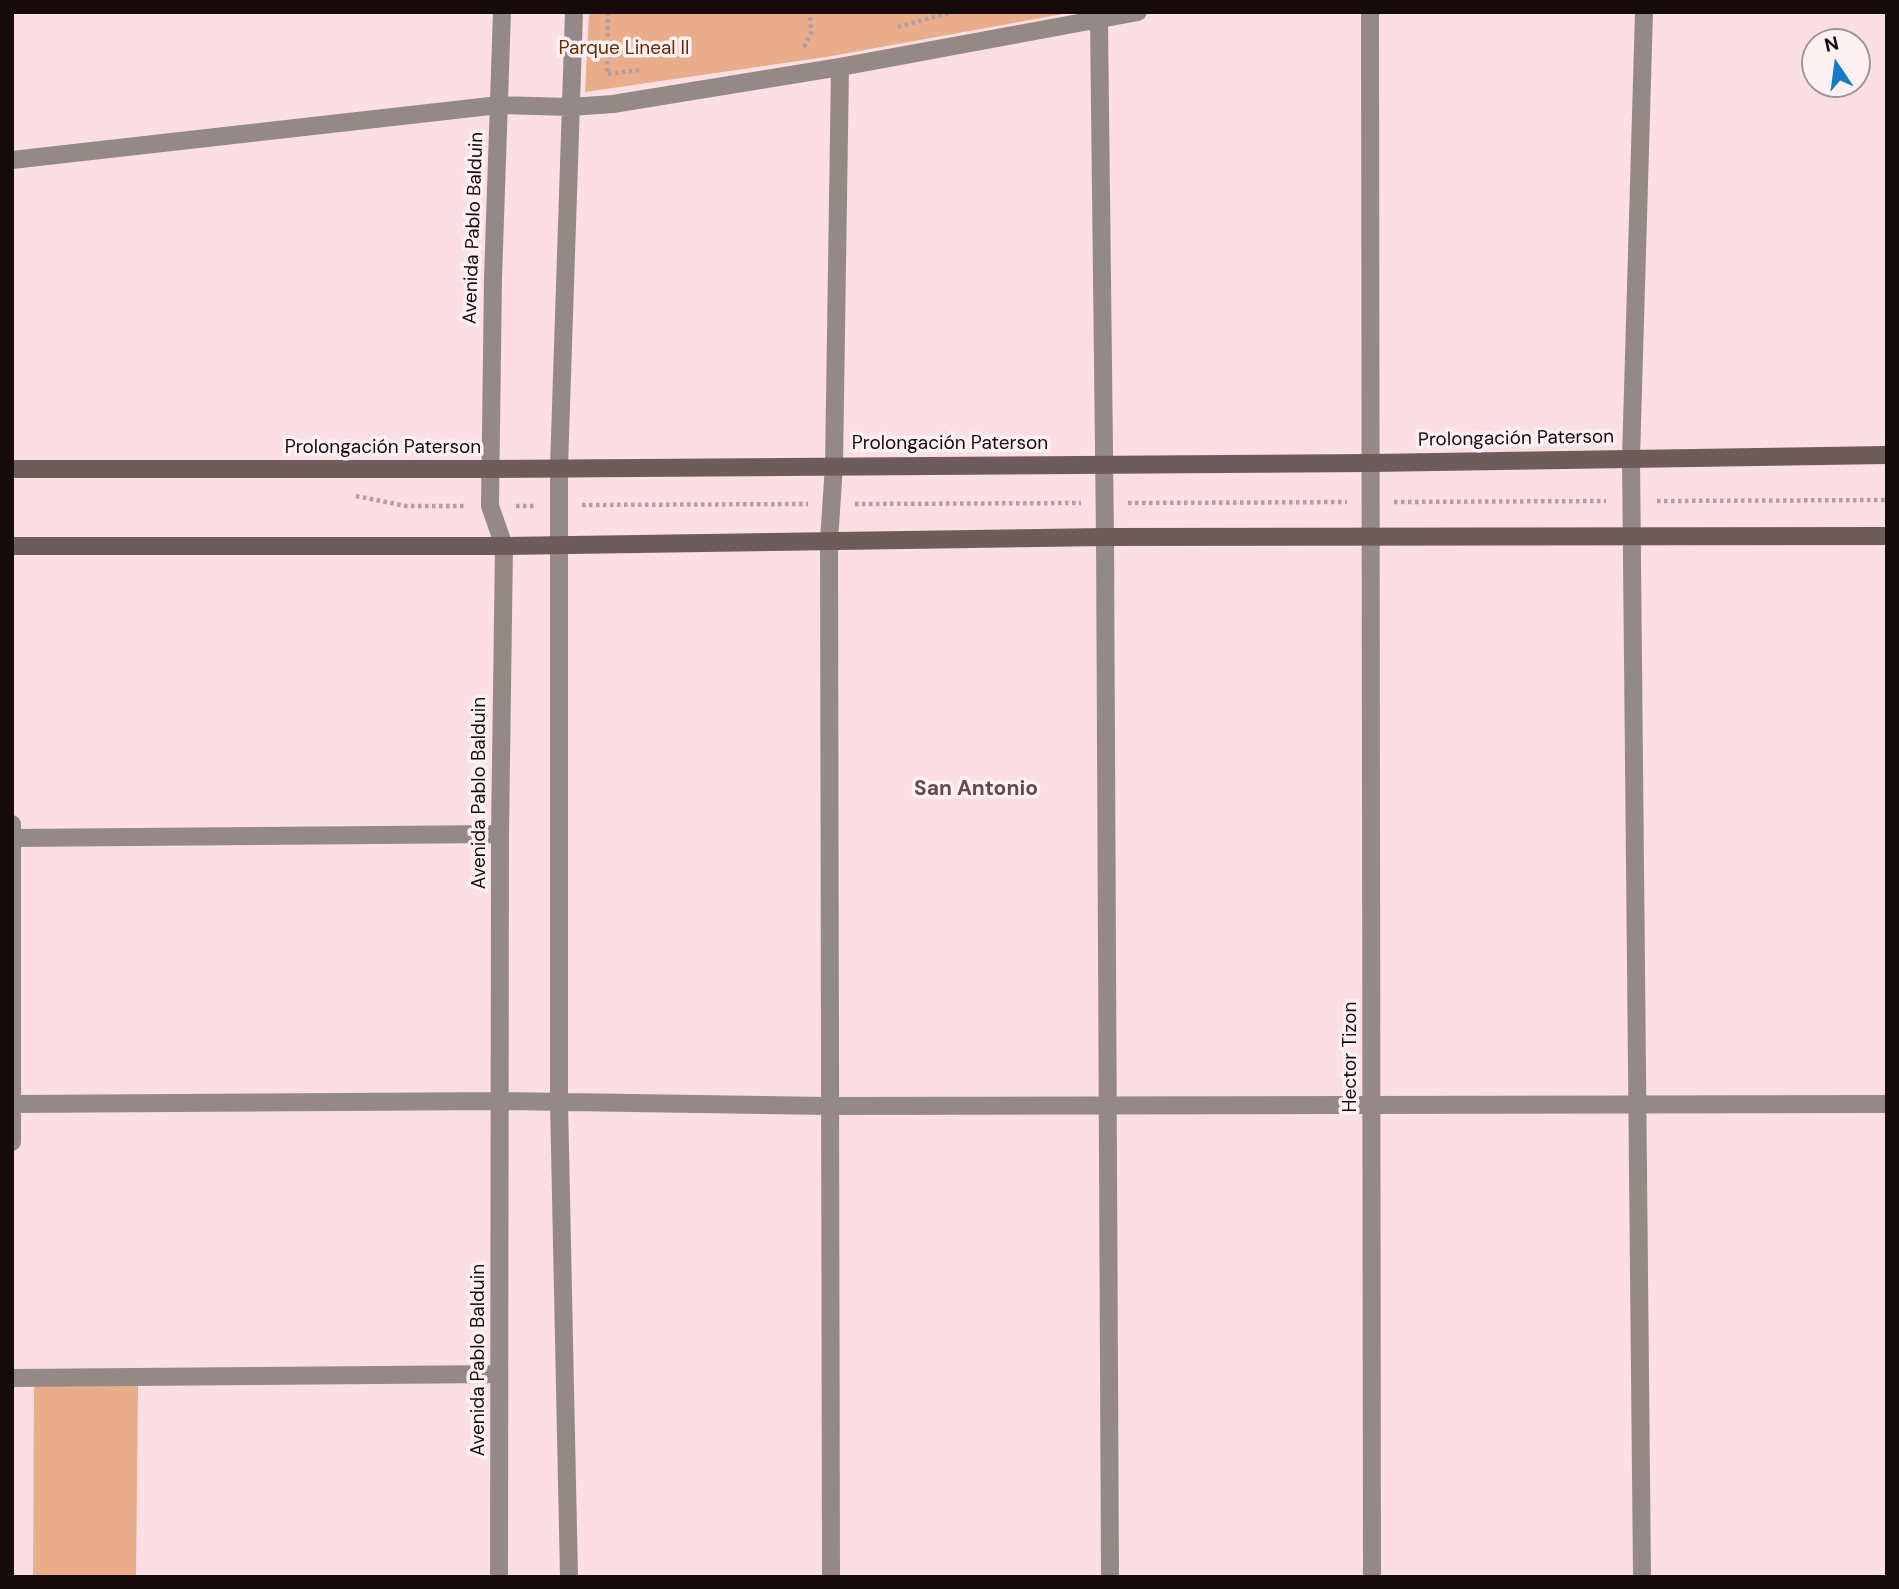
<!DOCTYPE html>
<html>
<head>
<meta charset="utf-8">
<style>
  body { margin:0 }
  #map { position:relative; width:1899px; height:1589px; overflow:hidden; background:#fcdfe5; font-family:"DM Sans",sans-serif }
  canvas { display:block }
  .frame { position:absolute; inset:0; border:14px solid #150b0d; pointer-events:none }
  .north { position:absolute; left:1801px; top:28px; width:70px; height:70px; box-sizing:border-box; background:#fdf1f3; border:2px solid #a09597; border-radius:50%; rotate:347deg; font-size:19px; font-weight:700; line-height:28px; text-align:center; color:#150b0d }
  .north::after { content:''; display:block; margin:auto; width:24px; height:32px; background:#167ac6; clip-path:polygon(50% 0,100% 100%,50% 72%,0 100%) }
</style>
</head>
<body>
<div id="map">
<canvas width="1899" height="1589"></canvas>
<div class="frame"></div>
<div class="north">N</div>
</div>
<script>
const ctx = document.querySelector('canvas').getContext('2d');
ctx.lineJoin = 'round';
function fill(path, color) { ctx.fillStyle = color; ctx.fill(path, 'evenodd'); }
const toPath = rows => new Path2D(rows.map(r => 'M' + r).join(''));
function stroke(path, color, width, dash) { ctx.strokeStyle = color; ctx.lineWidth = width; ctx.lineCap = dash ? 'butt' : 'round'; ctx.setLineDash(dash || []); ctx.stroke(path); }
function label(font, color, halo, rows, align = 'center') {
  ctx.font = font + ' "DM Sans",sans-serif'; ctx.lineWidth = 7; ctx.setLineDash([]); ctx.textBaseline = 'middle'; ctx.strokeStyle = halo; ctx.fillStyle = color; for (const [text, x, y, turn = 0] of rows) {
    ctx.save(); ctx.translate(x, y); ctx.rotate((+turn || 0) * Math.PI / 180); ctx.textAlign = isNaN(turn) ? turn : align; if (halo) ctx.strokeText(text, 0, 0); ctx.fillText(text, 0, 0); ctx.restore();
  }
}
fill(toPath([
  [589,12,1074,12,826,57,585,92],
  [34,1385,138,1386,136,1577,33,1577]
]), '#e9ad8c');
stroke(toPath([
  [608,12,607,74,641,70],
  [898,27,952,12],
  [804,47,811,34,810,12],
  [356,496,406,506,465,506],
  [1657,501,1887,500],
  [1394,502,1606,501],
  [1128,503,1347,502],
  [855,504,1081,503],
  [582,505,808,504],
  [516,506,535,506]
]), '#b59ea2', 4.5, [3.5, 3.5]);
stroke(toPath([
  [1370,12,1372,1577],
  [1099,20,1105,537,1110,1577],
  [12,160,499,105,570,107,613,104,840,67,1138,12],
  [12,824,12,1142],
  [12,838,500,834],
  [12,1104,502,1101,828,1106,1887,1104],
  [12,1378,499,1374],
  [499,1577,500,834,504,546,490,506,493,278,502,12],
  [569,1577,559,1102,559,467,574,12],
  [831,1577,829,541,834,465,840,67],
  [1642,1577,1631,458,1644,12]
]), '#958987', 18);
stroke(toPath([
  [12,469,491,469,1371,463,1887,455],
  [12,546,504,546,1105,537,1887,536]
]), '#6d5c5a', 18);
label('19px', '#652c02', '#fdf1f3', [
  ["Parque Lineal II",624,49]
]);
label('19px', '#150b0d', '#fdf1f3', [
  ["Avenida Pablo Balduin",474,228,-88],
  ["Prolongación Paterson",1516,439,-1],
  ["Prolongación Paterson",950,444],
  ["Prolongación Paterson",383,448],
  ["Avenida Pablo Balduin",480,793,-90],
  ["Hector Tizon",1351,1057,-90],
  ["Avenida Pablo Balduin",479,1360,-90]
]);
label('bold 21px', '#61494f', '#fdf1f3', [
  ["San Antonio",976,789]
]);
</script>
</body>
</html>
